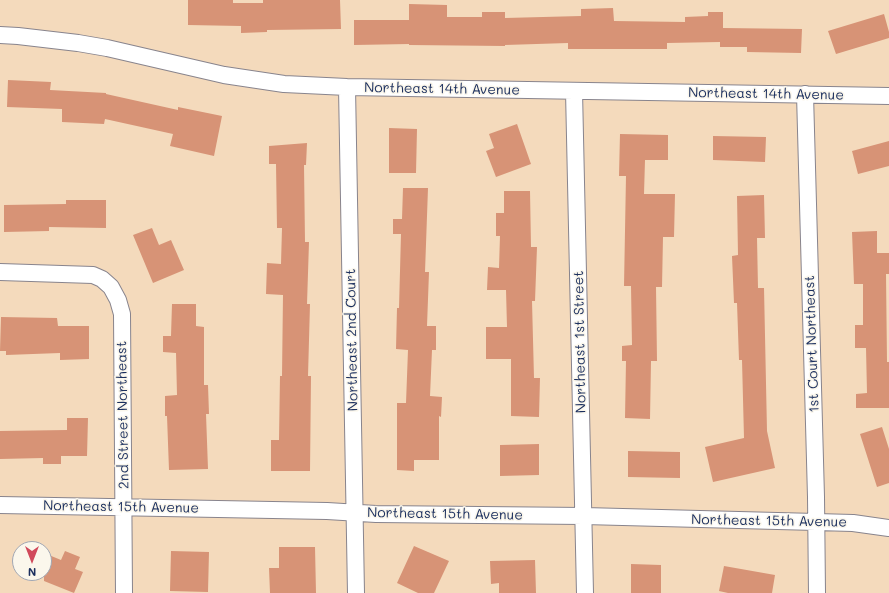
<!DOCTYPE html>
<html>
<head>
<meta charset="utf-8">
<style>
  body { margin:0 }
  #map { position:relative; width:889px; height:593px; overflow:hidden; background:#f4dabc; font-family:Mali,sans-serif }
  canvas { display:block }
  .north { position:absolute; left:12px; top:541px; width:40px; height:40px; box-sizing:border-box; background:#fbf7ec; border:1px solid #a1a7b3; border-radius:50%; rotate:180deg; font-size:11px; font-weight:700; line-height:16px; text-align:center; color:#1b2f5e }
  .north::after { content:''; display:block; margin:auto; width:14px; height:18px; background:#d1495b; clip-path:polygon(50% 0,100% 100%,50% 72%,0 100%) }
</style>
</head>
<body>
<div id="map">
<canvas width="889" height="593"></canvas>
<div class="north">N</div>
</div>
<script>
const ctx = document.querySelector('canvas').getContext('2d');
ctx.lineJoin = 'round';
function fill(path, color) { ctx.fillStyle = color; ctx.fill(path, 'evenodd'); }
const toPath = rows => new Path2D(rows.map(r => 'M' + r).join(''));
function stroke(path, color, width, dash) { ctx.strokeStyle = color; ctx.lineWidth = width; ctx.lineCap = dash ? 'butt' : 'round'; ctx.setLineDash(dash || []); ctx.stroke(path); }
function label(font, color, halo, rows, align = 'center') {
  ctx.font = font + ' Mali,sans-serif'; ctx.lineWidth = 3; ctx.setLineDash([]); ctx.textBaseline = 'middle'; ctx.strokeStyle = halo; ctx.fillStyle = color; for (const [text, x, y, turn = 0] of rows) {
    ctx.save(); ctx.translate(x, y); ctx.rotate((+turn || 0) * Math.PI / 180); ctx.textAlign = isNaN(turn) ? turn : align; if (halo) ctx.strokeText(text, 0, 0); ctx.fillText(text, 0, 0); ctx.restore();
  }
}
fill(toPath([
  [188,0,233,0,233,3,263,3,263,0,340,0,341,29,267,30,267,32,241,33,241,26,188,25],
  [409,4,447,5,447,17,482,17,482,12,505,12,505,18,581,16,581,9,613,8,614,21,685,22,685,17,708,16,708,12,723,12,723,28,802,29,801,53,747,52,747,47,720,47,720,42,667,43,667,49,568,49,568,43,505,45,505,46,409,45,409,44,354,45,354,20,409,20],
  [884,14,889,32,889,38,836,54,828,31],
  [8,80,51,82,50,90,106,93,106,94,178,110,178,107,222,116,214,156,170,146,173,134,105,119,104,124,62,122,62,109,7,107],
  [517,124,531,164,496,177,486,151,494,148,489,134],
  [389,128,417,129,416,173,389,173],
  [620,134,668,135,668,160,645,160,644,194,675,194,674,237,663,237,662,287,656,287,657,361,651,361,650,419,625,418,626,361,622,361,622,346,632,345,631,286,624,286,626,176,619,176],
  [713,136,766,137,765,162,713,160],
  [889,141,889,166,858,174,852,151],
  [307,143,306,165,304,165,305,242,309,242,307,304,310,304,308,376,311,376,310,471,271,471,271,440,279,440,280,376,282,376,283,295,266,294,267,263,281,264,282,228,277,228,276,164,269,164,269,146],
  [403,188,428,188,425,272,429,272,427,326,436,326,436,350,432,350,430,396,442,397,441,417,439,416,439,460,414,460,414,471,397,470,397,403,406,403,408,350,396,349,397,308,399,308,401,234,393,234,393,219,402,219],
  [504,191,530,191,531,247,537,247,535,301,532,301,534,378,540,378,539,417,511,416,511,359,486,359,486,327,507,327,506,290,487,290,488,267,499,268,500,236,496,236,496,213,504,213],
  [764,195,765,238,757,238,758,288,764,288,767,431,775,468,713,482,705,447,744,438,742,360,739,360,737,303,734,303,732,256,738,255,737,196],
  [66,200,106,200,106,228,49,227,49,231,4,232,4,205,66,204],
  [152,228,159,245,171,240,184,270,153,283,133,235],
  [877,231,877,253,889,253,889,274,886,274,887,362,889,362,889,408,856,408,856,394,867,393,866,348,855,348,855,325,863,325,863,284,854,284,852,232],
  [172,304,196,304,196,326,204,327,204,385,208,385,209,414,206,414,208,469,169,470,167,416,165,416,165,396,177,395,176,353,163,352,163,336,171,336],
  [1,317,57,318,58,326,89,326,89,359,60,360,60,353,6,355,6,351,0,351],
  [67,418,88,418,87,456,61,456,61,464,43,464,43,458,0,459,0,431,67,430],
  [882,427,889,449,889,483,877,487,860,434],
  [539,444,539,475,500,476,500,445],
  [628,451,680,452,680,478,628,477],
  [414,546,449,561,434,593,418,593,397,583],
  [279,547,315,547,316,593,270,593,269,568,279,568],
  [65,551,80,557,75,569,83,572,74,593,44,581,44,553,61,560],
  [171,551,209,552,208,592,170,591],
  [535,560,536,593,499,593,499,583,491,584,490,561],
  [631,564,661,565,661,593,631,593],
  [724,566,775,575,772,593,728,593,719,591]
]), '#d79376');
const minor = toPath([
  [0,35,18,36,78,43,107,48,224,75,284,84,347,87,889,96],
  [347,87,356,593],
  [574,91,585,593],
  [805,94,816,497,817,593],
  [0,272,93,275,102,279,111,287,118,300,122,314,124,593],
  [0,505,327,511,376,514,584,516,816,522,853,523,889,528]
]);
stroke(minor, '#88848d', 18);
stroke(minor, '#fff', 16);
label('14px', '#1b2f5e', '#fbf7ec', [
  ["Northeast 14th Avenue",442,89,1],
  ["Northeast 14th Avenue",766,94,1],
  ["Northeast 2nd Court",352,340,-91],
  ["Northeast 1st Street",580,342,-91],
  ["1st Court Northeast",812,344,-92],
  ["2nd Street Northeast",123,415,-91],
  ["Northeast 15th Avenue",121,507,1],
  ["Northeast 15th Avenue",445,514,1],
  ["Northeast 15th Avenue",769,521,1]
]);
</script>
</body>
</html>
